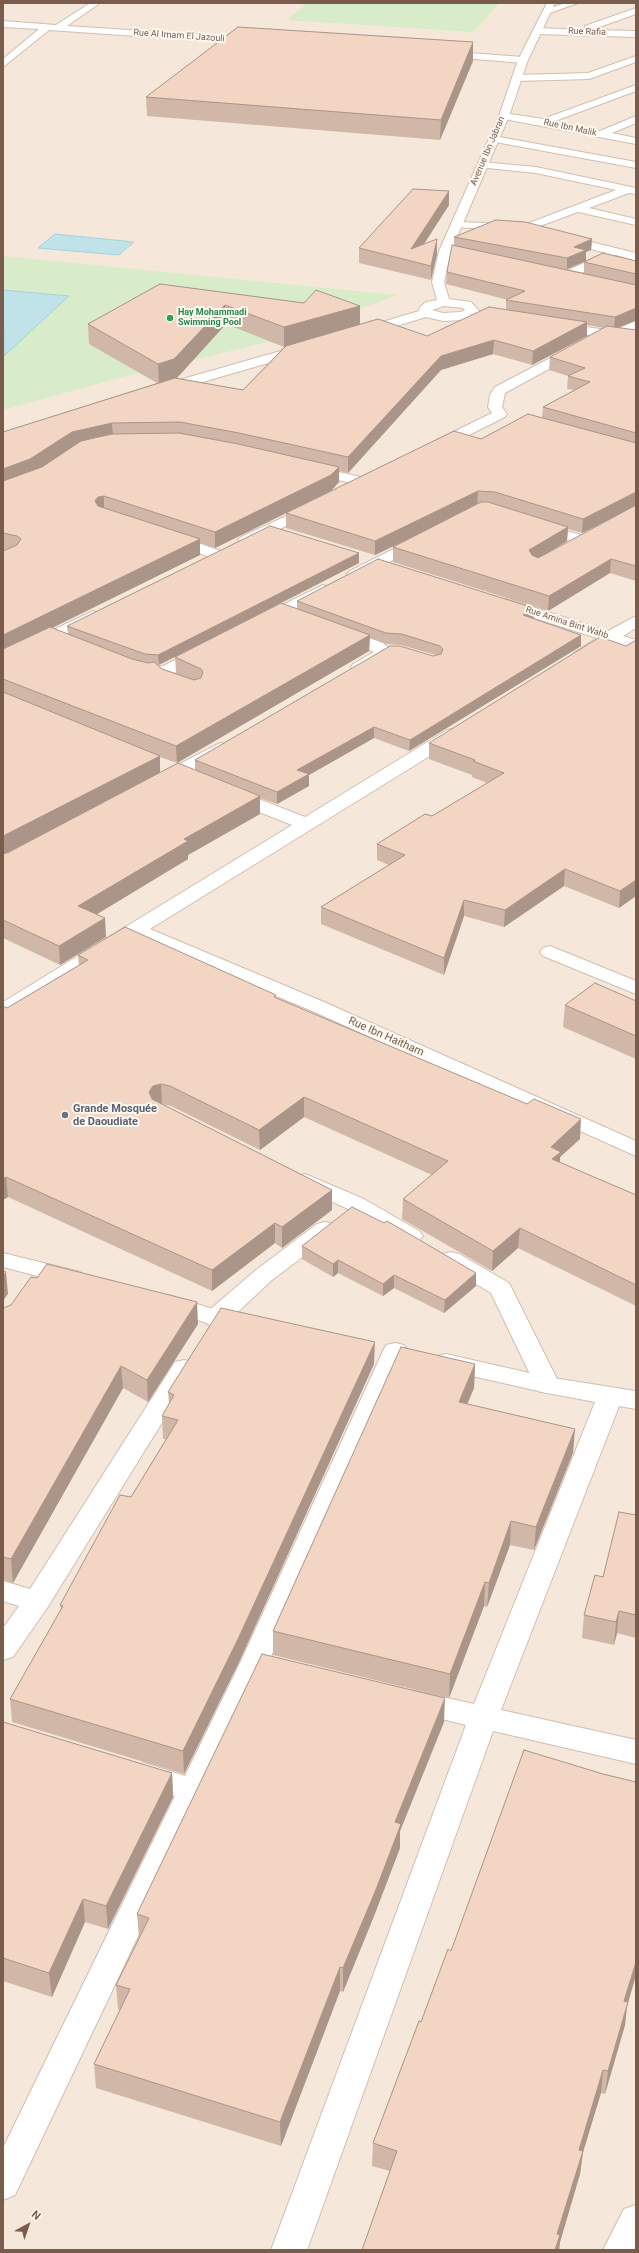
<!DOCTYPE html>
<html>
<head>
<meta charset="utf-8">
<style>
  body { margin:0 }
  #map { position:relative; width:639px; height:2253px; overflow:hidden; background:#fdf6ec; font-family:Roboto,sans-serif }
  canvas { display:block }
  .frame { position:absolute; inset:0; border:4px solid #7a5c4d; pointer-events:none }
  .north { position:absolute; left:8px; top:2205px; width:40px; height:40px; -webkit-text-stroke:3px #fffaf3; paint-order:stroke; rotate:40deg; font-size:11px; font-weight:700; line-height:16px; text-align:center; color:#7a5c4d }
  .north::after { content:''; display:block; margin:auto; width:14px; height:18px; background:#7a5c4d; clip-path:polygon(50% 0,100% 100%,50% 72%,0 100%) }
</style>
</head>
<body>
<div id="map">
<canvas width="639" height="2253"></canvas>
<div class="frame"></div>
<div class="north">N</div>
</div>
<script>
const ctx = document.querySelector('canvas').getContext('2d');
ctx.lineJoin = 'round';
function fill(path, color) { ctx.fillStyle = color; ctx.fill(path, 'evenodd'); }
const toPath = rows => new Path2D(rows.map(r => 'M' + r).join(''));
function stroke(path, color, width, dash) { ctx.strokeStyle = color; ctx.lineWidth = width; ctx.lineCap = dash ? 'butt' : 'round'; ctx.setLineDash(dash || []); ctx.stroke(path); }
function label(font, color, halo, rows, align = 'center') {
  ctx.font = font + ' Roboto,sans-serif'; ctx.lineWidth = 4; ctx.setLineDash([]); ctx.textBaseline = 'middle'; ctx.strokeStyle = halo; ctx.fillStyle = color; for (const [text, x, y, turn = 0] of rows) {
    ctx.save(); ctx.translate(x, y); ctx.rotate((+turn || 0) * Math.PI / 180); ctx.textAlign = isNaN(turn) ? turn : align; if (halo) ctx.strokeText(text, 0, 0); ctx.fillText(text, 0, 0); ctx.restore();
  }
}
fill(toPath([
  [3,3,636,3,636,2250,3,2250]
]), '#f5e8da');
fill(toPath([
  [307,3,500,3,472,32,287,20],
  [3,256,397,295,277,340,122,377,3,410]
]), '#d8ecc9');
const water = toPath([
  [55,234,134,242,119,255,38,248,55,234],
  [3,290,69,296,4,356,3,290]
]);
fill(water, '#bfe3e8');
stroke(water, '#a5d3da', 1);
const service = toPath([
  [313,466,369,479,371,482,364,486,308,473,307,470,313,466]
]);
const pedestrian = toPath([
  [172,534,221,551,224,554,221,557,216,559,167,542,164,539,167,536,172,534],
  [305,1174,364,1199,419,1231,423,1236,419,1241,411,1243,403,1241,348,1209,297,1186,294,1181,297,1176,305,1174],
  [325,1222,333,1224,337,1229,333,1234,272,1280,225,1324,216,1326,207,1324,204,1318,207,1312,256,1270,317,1224,325,1222],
  [451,1252,459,1254,509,1283,560,1385,556,1391,547,1393,538,1391,491,1293,443,1264,439,1259,443,1254,451,1252]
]);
const minor = toPath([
  [90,3,100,3,67,26,252,38,257,41,252,44,49,30,3,67,3,59,39,29,3,27,3,21,56,25,90,3],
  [565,3,578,3,547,14,543,11,565,3],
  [636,8,636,14,591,30,636,31,636,37,538,34,533,31,538,28,585,30,585,26,636,8],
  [442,51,523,57,528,60,523,63,439,56,437,54,442,51],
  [636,56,636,62,589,79,517,81,512,78,517,75,588,73,636,56],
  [636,85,636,91,555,121,600,131,636,116,636,123,612,133,636,138,636,144,504,119,499,116,504,113,543,119,636,85],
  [494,136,636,162,636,168,490,141,490,137,494,136],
  [482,162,536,167,636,188,636,194,629,193,589,208,636,219,636,225,578,212,529,230,521,230,519,228,521,226,616,190,536,173,478,167,478,163,482,162],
  [458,222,510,224,516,227,510,230,454,227,452,225,458,222],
  [562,235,636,253,636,261,616,255,572,278,564,278,562,275,564,272,606,253,558,240,556,238,558,236,562,235],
  [636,321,636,330,614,339,608,335,610,332,636,321],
  [575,345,581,349,580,352,505,393,502,407,507,414,505,417,441,449,431,449,429,446,431,443,492,413,488,407,490,395,495,387,575,345],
  [312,504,317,505,319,508,317,511,251,543,246,545,241,543,238,540,241,537,312,504],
  [539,523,588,537,591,540,588,543,583,545,534,530,532,527,534,524,539,523],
  [419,536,424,538,427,541,424,544,360,577,355,579,350,577,347,574,350,571,419,536],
  [323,585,329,587,331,590,329,593,268,624,256,624,254,621,256,618,323,585],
  [506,599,608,631,636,616,636,628,623,636,636,640,636,650,612,643,587,658,575,658,573,655,575,652,597,638,500,607,498,604,500,601,506,599],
  [93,611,99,613,101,616,99,619,3,665,3,654,93,611],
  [341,628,383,643,388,647,390,653,385,659,365,672,353,672,351,668,353,664,374,652,335,636,333,633,335,630,341,628],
  [202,647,208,649,210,652,208,655,173,674,149,678,131,673,129,669,131,665,137,664,150,668,163,666,202,647],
  [453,729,459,730,462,734,459,738,150,929,324,1002,636,1141,636,1156,310,1010,136,938,10,1015,3,1017,3,1002,292,825,226,799,223,795,226,791,232,790,238,791,305,817,447,730,453,729],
  [220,743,226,744,229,748,226,752,167,785,161,786,155,785,152,781,155,777,220,743],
  [550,946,636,981,636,994,543,956,540,952,543,948,550,946],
  [3,1253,80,1272,84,1277,80,1282,72,1285,3,1267,3,1253],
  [169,1295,219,1311,253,1317,256,1323,253,1329,244,1331,216,1326,160,1308,157,1303,160,1298,169,1295],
  [395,1343,404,1345,407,1351,268,1663,15,2195,3,2200,3,2148,175,1796,134,1783,129,1775,134,1767,144,1763,185,1776,240,1663,383,1351,386,1345,395,1343],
  [446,1354,547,1377,636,1391,636,1409,619,1406,501,1710,636,1740,636,1764,493,1731,307,2250,271,2250,466,1725,405,1710,401,1702,405,1694,415,1691,474,1704,595,1402,547,1393,437,1368,434,1362,437,1356,446,1354],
  [184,1360,193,1362,196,1368,47,1608,13,1657,3,1660,3,1628,19,1606,3,1601,3,1581,30,1589,175,1362,184,1360],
  [636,2205,636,2250,603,2250,624,2209,636,2205]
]);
const tertiary = toPath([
  [547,3,555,3,528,60,509,116,451,251,444,282,449,299,471,302,479,311,509,316,511,319,505,323,472,317,464,320,443,321,426,317,367,335,359,335,357,332,359,329,419,311,420,307,426,302,437,300,432,282,439,251,499,116,518,60,547,3],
  [444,306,463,308,465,310,461,312,443,313,432,310,444,306],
  [557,323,636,334,636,342,553,330,551,327,557,323],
  [305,344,310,345,311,348,310,351,168,392,163,393,156,389,158,386,305,344]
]);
stroke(service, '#d1beb0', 2);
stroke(pedestrian, '#d1beb0', 2);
stroke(minor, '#d1beb0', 2);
stroke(tertiary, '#d1beb0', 2);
fill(service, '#fff');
fill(pedestrian, '#fff');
fill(minor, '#fff');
fill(tertiary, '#fff');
fill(toPath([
  [473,61,440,140,147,116,146,97],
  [449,191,449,205,424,244,437,254,431,280,359,263,359,248],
  [454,237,592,239,591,250,586,252,586,261,567,269,584,273,584,262,636,261,636,581,610,573,548,611,393,562,393,547,424,531,375,555,286,528,286,513,481,439,542,418,543,407,574,390,567,389,568,376,549,370,550,357,604,328,587,325,587,336,532,365,493,354,441,370,348,473,339,471,339,482,331,491,215,548,200,543,200,555,52,628,68,634,67,626,359,563,196,647,297,609,297,601,534,619,581,635,581,646,409,751,374,738,309,775,309,786,277,804,260,798,260,814,188,855,188,859,97,914,106,937,60,965,3,938,3,551,6,550,3,549,3,432,157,383,89,344,88,324,160,284,304,303,360,306,360,324,427,336,506,310,506,300,508,300,446,284,447,272,454,245],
  [635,321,635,330,618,328],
  [226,324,284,347,243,390,177,378],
  [616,516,553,550,567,541,568,529,582,533],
  [370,638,386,644,401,645,436,655,195,760,195,770,160,773,160,757,177,763,369,651],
  [175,657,176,673,162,669,158,665],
  [636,640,636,896,619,908,564,886,504,927,464,916,444,975,321,924,321,907,389,865,377,860,377,844,432,816,487,783,472,777,472,775,429,759,429,743,626,646],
  [78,955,276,998,580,1139,560,1157,560,1163,636,1195,636,1306,518,1248,492,1271,402,1219,403,1199,432,1175,304,1117,260,1150,171,1106,162,1104,332,1190,332,1210,282,1248,275,1243,212,1291,8,1197,3,1200,3,1006,7,1008,79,965],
  [636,1001,636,1059,563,1027,565,1005],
  [302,1246,476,1286,444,1313,394,1288,383,1296,338,1273,333,1277,302,1259],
  [3,1308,198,1324,148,1402,123,1388,13,1583,3,1580],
  [374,1364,239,1662,184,1774,12,1722,10,1699,61,1609,60,1605,131,1497,166,1439,163,1439,162,1416,169,1404,168,1392],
  [475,1364,474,1388,467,1404,573,1453,534,1550,510,1545,487,1607,484,1606,449,1698,273,1655,273,1631],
  [636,1515,636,1638,617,1633,614,1645,582,1638,584,1615,603,1577],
  [3,1722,172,1773,173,1797,108,1929,85,1922,52,1997,3,1981],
  [444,1722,400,1831,400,1848,374,1916,343,1992,340,1991,281,2146,96,2088,94,2064,120,2010,118,2009,116,1985,139,1938,137,1914],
  [603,1774,636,1782,636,1975,627,2006,625,2025,605,2094,601,2093,583,2152,580,2174,560,2242,559,2250,362,2250,390,2171,372,2166,373,2143,421,2022,451,1951]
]), '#d1b7a8');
fill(toPath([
  [473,42,473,61,440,140,441,120],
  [449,191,449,205,413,261,411,249],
  [437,239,437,254,431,280,431,266],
  [592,239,591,250,586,252,586,261,567,269,567,258,574,247],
  [225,305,226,324,175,380,159,384,158,364],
  [360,306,360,326,284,347,284,327],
  [636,308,636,320,635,320,635,321,614,329,615,317],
  [587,322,587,336,532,365,533,351],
  [494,340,493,354,441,370,348,473,348,457,441,356],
  [112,423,113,438,31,474,3,485,3,469,72,432],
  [339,467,339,482,331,491,215,548,215,532],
  [478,491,477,506,375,555,375,541],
  [636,492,636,506,582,533,583,519],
  [104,496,104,512,99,513,95,501,98,497],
  [568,527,567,541,528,565,529,550],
  [200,539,200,555,3,652,3,635],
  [359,553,359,563,159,665,158,655],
  [611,559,610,573,548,611,549,596],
  [534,608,534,619,523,615],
  [370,635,369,651,177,763,176,746],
  [581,635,581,646,409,751,410,740],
  [374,727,374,738,309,775,309,786,277,804,277,792,297,770],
  [160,756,160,773,3,855,3,836],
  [260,796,260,814,188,855,188,859,79,925,78,906,184,839],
  [565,869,564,886,504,927,505,910],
  [636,880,636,896,619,908,620,891],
  [464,900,464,916,444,975,444,958],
  [105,918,106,937,60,965,59,946],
  [161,1084,162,1104,154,1106,149,1092,153,1086],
  [304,1097,304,1117,260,1150,259,1130],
  [581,1119,580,1139,560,1157,559,1172,550,1179,551,1147],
  [6,1177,8,1197,3,1200,3,1179],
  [332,1190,332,1210,282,1248,282,1227],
  [275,1223,275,1243,212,1291,212,1270],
  [520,1228,518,1248,492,1271,493,1251],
  [338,1260,338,1273,333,1277,333,1264],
  [6,1272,8,1294,3,1301,3,1276],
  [476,1273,476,1286,444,1313,445,1300],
  [394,1275,394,1288,383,1296,383,1284],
  [197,1302,198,1324,148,1402,147,1380],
  [375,1342,374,1364,239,1662,184,1774,183,1751],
  [475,1364,474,1388,458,1426,459,1402],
  [121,1366,123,1388,13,1583,11,1559],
  [575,1429,573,1453,534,1550,536,1527],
  [511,1521,510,1545,487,1607,489,1583],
  [485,1582,484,1606,449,1698,450,1674],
  [619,1611,617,1633,614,1645,616,1622],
  [445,1698,444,1722,400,1831,400,1848,374,1916,343,1992,343,1968,395,1822],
  [172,1773,173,1797,108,1929,106,1906],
  [83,1899,85,1922,52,1997,49,1973],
  [636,1962,636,1975,627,2006,625,2025,605,2094,608,2071,624,2001],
  [340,1967,340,1991,281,2146,280,2122],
  [603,2070,601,2093,583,2152,580,2174,560,2242,559,2250,555,2250,557,2234,579,2150]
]), '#aa9588');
const building = toPath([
  [238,27,473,42,441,120,146,97,238,27],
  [413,189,449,191,411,249,437,239,431,266,359,248,413,189],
  [496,220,525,222,592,239,574,247,586,250,567,258,454,237,496,220],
  [452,245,636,285,636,308,615,317,506,300,525,291,447,272,452,245],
  [603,253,636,261,636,274,584,262,603,253],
  [160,284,304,303,316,290,360,306,284,327,225,305,174,359,158,364,88,324,160,284],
  [489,307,587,322,533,351,494,340,441,356,348,457,239,433,180,422,112,423,72,432,30,459,3,469,3,432,175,378,243,390,286,346,378,319,427,336,489,307],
  [607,326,636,330,636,433,543,407,590,382,568,376,585,368,550,357,607,326],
  [528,414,636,443,636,492,583,519,495,492,478,491,375,541,286,513,454,431,481,439,528,414],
  [179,433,238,444,339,467,331,475,215,532,104,496,98,497,95,501,98,506,200,539,3,635,3,551,17,545,21,539,17,536,3,533,3,481,42,467,81,441,112,434,179,433],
  [481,502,488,502,568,527,529,550,532,555,538,558,636,505,636,566,611,559,549,596,393,547,481,502],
  [270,526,359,553,158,655,145,654,67,626,270,526],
  [378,559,534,608,523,615,581,635,410,740,374,727,297,770,309,774,277,792,195,760,390,646,400,646,433,656,441,654,443,649,440,646,402,634,386,633,297,601,378,559],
  [281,603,370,635,176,746,3,679,3,649,50,627,132,659,148,663,154,662,162,669,194,680,201,678,203,672,201,669,175,657,281,603],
  [600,637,626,646,636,640,636,880,620,891,565,869,505,910,464,900,444,958,321,907,405,855,377,844,425,814,432,816,504,773,473,761,475,760,429,743,600,637],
  [3,692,160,756,3,836,3,692],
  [178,763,260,796,184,839,188,841,78,906,105,918,59,946,3,920,3,854,9,852,178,763],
  [125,927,276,995,274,997,527,1104,534,1099,581,1119,551,1147,561,1152,552,1159,636,1195,636,1285,520,1228,493,1251,403,1199,448,1161,304,1097,259,1130,170,1086,161,1084,153,1086,149,1092,152,1099,332,1190,282,1227,275,1223,212,1270,6,1177,3,1179,3,1006,7,1008,88,960,78,955,125,927],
  [595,983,636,1001,636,1036,565,1005,595,983],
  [352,1207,384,1223,387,1221,476,1273,445,1300,394,1275,383,1284,338,1260,333,1264,302,1246,352,1207],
  [47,1264,197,1302,147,1380,121,1366,11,1559,3,1557,3,1308,11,1305,31,1277,37,1278,47,1264],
  [3,1271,6,1272,3,1276,3,1271],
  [221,1308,375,1342,238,1639,183,1751,10,1699,63,1606,60,1605,120,1495,131,1497,178,1420,162,1416,174,1395,168,1392,221,1308],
  [401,1347,475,1364,459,1402,575,1429,536,1527,511,1521,489,1583,485,1582,450,1674,273,1631,401,1347],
  [619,1512,636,1515,636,1615,619,1611,616,1622,584,1615,595,1575,603,1577,619,1512],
  [262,1654,445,1698,395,1822,401,1824,375,1892,343,1968,340,1967,280,2122,94,2064,130,1989,116,1985,149,1918,137,1914,262,1654],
  [3,1722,172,1773,106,1906,83,1899,49,1973,3,1958,3,1722],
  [524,1750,603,1774,636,1782,636,1962,624,2001,628,2002,608,2071,603,2070,579,2150,583,2151,557,2234,560,2235,555,2250,362,2250,397,2151,373,2143,419,2021,421,2022,448,1949,451,1951,524,1750]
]);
fill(building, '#f3d5c3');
stroke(building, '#aa9588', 1);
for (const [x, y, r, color] of [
  [170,318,4,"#2e9e5b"],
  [65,1115,4,"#6b7280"]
]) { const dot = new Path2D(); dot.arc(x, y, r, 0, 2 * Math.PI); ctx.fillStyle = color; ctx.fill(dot); stroke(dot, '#fffaf3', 1.5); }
label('9px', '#7a5c4d', '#fffaf3', [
  ["Rue Rafia",587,32,2],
  ["Rue Al Imam El Jazouli",179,36,4],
  ["Rue Ibn Malik",570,128,12],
  ["Avenue Ibn Jabran",488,151,-67],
  ["Rue Amina Bint Wahb",567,623,18]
]);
label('bold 9px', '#27864d', '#fffaf3', [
  ["Hay Mohammadi",178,313],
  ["Swimming Pool",178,323]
], 'left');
label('11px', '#7a5c4d', '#fffaf3', [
  ["Rue Ibn Haitham",386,1037,24]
]);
label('bold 11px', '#5b616d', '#fffaf3', [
  ["Grande Mosquée",73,1109],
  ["de Daoudiate",73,1122]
], 'left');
</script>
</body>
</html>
